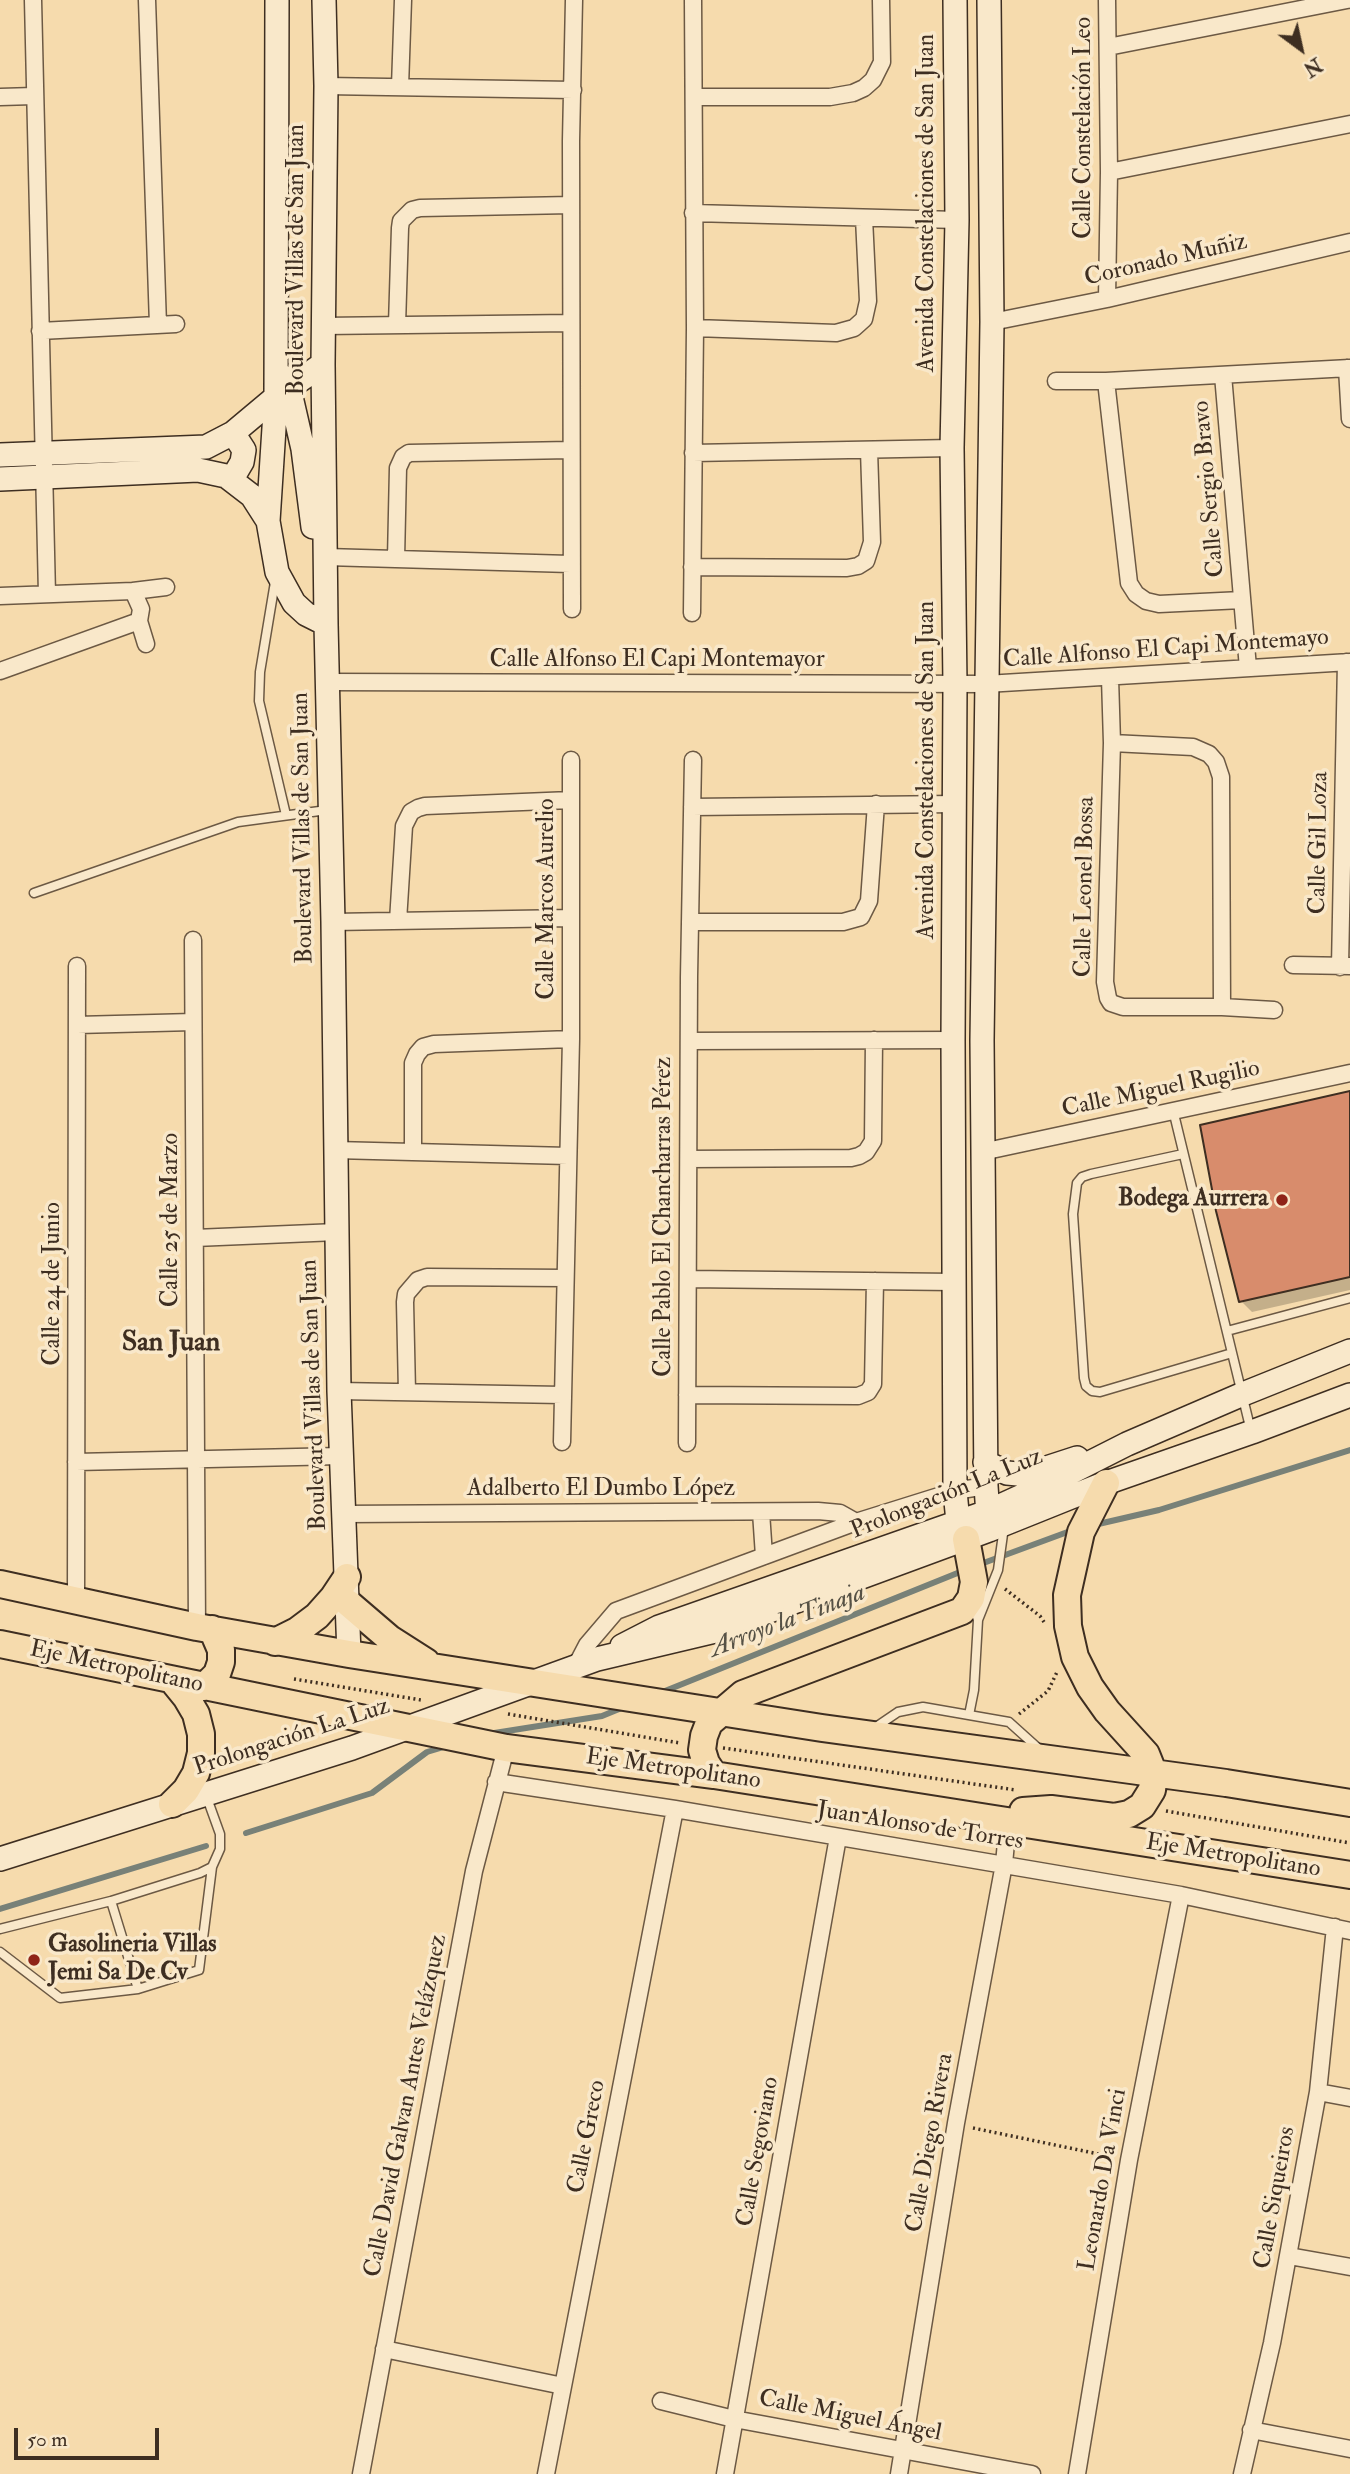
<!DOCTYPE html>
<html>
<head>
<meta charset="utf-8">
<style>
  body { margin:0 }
  #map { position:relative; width:1350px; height:2474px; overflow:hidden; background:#f6dbad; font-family:"IM FELL Double Pica",serif }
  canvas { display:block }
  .north { position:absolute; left:1266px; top:14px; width:70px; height:70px; -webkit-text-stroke:5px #f9e8ca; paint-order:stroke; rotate:147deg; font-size:19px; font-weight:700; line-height:28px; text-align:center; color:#3e2e21 }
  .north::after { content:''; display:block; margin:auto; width:24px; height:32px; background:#3e2e21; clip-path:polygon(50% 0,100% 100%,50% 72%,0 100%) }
  .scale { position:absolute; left:14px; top:2428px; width:145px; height:32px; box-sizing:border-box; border:4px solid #3e2e21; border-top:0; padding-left:9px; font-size:21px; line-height:24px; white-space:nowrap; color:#3e2e21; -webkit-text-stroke:5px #f9e8ca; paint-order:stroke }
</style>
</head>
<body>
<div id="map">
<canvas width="1350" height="2474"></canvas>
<div class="north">N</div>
<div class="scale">50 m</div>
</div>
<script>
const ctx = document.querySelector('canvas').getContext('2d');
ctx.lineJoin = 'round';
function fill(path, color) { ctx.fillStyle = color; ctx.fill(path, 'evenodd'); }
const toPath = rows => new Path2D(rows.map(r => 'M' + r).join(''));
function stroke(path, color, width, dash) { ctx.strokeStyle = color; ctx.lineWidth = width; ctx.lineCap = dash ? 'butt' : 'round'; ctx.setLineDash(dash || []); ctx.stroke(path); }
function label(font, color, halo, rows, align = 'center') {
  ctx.font = font + ' "IM FELL Double Pica",serif'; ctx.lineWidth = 7; ctx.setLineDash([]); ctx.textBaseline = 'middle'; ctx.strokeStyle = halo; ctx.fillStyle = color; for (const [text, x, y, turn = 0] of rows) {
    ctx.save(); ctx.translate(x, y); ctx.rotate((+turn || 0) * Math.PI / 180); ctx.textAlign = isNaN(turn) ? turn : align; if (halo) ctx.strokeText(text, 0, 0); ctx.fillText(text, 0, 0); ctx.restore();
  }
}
fill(toPath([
  [1350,1093,1350,1290,1252,1312,1241,1301]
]), '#0003');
stroke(toPath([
  [1094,1525,1159,1510,1350,1450],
  [978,1565,1073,1530],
  [660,1693,965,1570],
  [488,1734,602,1716,624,1707],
  [246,1833,372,1793,427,1752,447,1746],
  [0,1909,206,1846]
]), '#788178', 6);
const building = toPath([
  [1350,1091,1350,1277,1239,1302,1216,1211,1200,1125,1350,1091]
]);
fill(building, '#d88c6c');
stroke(building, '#3e2e21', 2);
const lane = toPath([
  [275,582,260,672,259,701,286,815],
  [34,893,238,822,327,810],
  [1173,1110,1251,1431],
  [1183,1154,1091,1174,1082,1177,1077,1183,1073,1214,1084,1378,1086,1386,1092,1391,1100,1392,1232,1353],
  [1227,1331,1350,1298],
  [978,1620,998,1570,1004,1527],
  [969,1715,974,1690,978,1620,973,1604],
  [873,1729,898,1712,923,1707,1009,1722,1039,1749],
  [111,1901,138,1989],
  [0,1929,111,1901,200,1873,212,1867,220,1849,220,1834,207,1798],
  [0,1952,60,1998,138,1989,199,1970,212,1867]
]);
const street = toPath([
  [33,0,47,594],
  [147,0,158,325],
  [1107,0,1109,172,1107,299],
  [1108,47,1347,0],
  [326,86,573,90],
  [400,87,403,0],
  [0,97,34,96],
  [695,97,830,97,853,93,864,88,873,80,882,62,881,0],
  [1109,172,1350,124],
  [693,213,957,220],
  [992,322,1107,299,1350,242],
  [397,325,400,228,401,221,412,210,420,208,571,205],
  [323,326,571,323],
  [695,328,836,333,854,328,864,319,868,301,864,218],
  [40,331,176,324],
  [1347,368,1350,419],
  [1223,375,1248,668],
  [1056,381,1106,381,1350,368],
  [1106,381,1129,583,1136,594,1146,601,1159,604,1242,600],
  [693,453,952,448],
  [326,557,570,564],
  [396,559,398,468,403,457,409,453,570,450],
  [692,567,847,568,858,566,866,561,872,542,869,450],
  [133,591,166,587],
  [0,596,133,591,141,609,139,621,0,671],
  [572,609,571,141,574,0],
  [692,613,695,328,693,0],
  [139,621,146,644],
  [1110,678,1112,743,1105,982,1108,998,1111,1003,1123,1007,1222,1007,1274,1010],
  [327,682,986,684,1350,662],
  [1112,743,1193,747,1209,754,1216,762,1221,777,1222,1007],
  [692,807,955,804],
  [398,921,404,826,411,812,418,808,425,806,571,800],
  [333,922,571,918],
  [690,922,843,922,861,917,869,901,876,804],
  [193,940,197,1627],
  [1293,965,1350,966],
  [1340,967,1346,662],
  [77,1025,193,1022],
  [689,1041,953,1040],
  [335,1150,568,1156],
  [413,1152,413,1063,417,1054,423,1047,434,1044,571,1039],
  [982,1152,1350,1073],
  [689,1159,851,1158,859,1156,866,1152,873,1141,874,1040],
  [195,1238,337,1232],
  [688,1279,954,1282],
  [339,1391,562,1395],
  [407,1392,405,1302,406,1294,418,1280,427,1277,565,1278],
  [687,1395,858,1396,868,1392,873,1384,875,1281],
  [562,1442,571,1039,571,760],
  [687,1443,689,977,693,760],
  [76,1462,341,1456],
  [761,1512,764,1556],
  [344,1514,818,1511,840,1513,856,1522],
  [76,1601,77,966],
  [576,1666,587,1645,616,1611,856,1522,955,1491,986,1486],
  [496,1782,675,1809,1181,1895,1350,1931],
  [1318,2092,1350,2098],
  [1289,2256,1350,2267],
  [384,2349,563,2386],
  [661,2401,734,2419,1032,2474],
  [1251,2430,1350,2449],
  [361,2474,474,1871,506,1748],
  [546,2474,675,1809],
  [725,2474,838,1837],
  [899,2474,956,2123,1004,1864,1008,1821],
  [1077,2474,1129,2160,1181,1895],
  [1242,2474,1272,2343,1318,2092,1335,1927]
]);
const secondary = toPath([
  [324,0,326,86,323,364,326,624,333,922,339,1391,349,1654],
  [955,0,957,220,952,448,955,685,953,1040,955,1491,958,1522,966,1539],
  [989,0,992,322,982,1040,986,1486,989,1530],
  [282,376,289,388,303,449,313,527],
  [0,455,206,447,233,433,276,397,323,364],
  [0,479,198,470,226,476,252,496,268,521,277,572,294,603,306,614,326,624],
  [232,479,242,462,244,450,233,433],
  [268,521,276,397,277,0],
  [985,1462,1007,1473,1018,1474,1031,1473,1077,1458],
  [622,1646,659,1627,987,1512,1046,1485,1127,1444,1243,1394,1350,1351],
  [0,1859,352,1748,597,1659,715,1631,989,1530,1106,1483,1252,1432,1350,1395]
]);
const primary = toPath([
  [0,1584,197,1627,349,1654,822,1728,1226,1783,1350,1803],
  [348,1603,390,1639,426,1662],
  [275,1642,297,1631,317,1616,333,1598,347,1577],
  [0,1644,506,1748,714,1775,1350,1875],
  [204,1687,217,1674,221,1662,221,1650,212,1629],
  [714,1775,706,1763,702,1750,704,1736,709,1723,743,1694,962,1611,971,1598,974,1582,966,1539],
  [172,1804,186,1790,196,1773,201,1753,201,1734,196,1714,186,1697,173,1681],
  [1023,1811,1051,1809,1114,1817,1129,1814,1142,1806,1152,1790,1154,1774,1146,1754,1107,1711,1090,1687,1075,1657,1068,1626,1067,1595,1081,1532,1106,1483]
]);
stroke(lane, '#6c5944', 11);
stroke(street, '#6c5944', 19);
stroke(secondary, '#3e2e21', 26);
stroke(primary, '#3e2e21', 30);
stroke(toPath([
  [1005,1589,1040,1616,1044,1622],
  [294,1679,421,1700],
  [508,1714,680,1743],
  [1019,1714,1048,1691,1057,1672],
  [723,1748,1016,1790],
  [1166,1811,1350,1843],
  [973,2128,1113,2157]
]), '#3e2e21', 3.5, [2, 3.5]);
stroke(lane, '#f9e8ca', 8);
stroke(street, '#f9e8ca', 16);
stroke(secondary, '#f9e8ca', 23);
stroke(primary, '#f6dbad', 26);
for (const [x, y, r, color] of [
  [1282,1200,7,"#8f2418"],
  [34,1960,7,"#8f2418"]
]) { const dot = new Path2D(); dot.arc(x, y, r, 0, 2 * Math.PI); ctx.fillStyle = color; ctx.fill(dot); stroke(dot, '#f9e8ca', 2.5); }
label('24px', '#3e2e21', '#f9e8ca', [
  ["Calle Constelación Leo",1085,128,-90],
  ["Avenida Constelaciones de San Juan",928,203,-90],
  ["Boulevard Villas de San Juan",298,260,-90],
  ["Coronado Muñiz",1166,261,-13],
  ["Calle Sergio Bravo",1210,489,-95],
  ["Calle Alfonso El Capi Montemayo",1166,650,-4],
  ["Calle Alfonso El Capi Montemayor",657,661],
  ["Avenida Constelaciones de San Juan",928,770,-90],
  ["Boulevard Villas de San Juan",304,828,-91],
  ["Calle Gil Loza",1320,843,-89],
  ["Calle Leonel Bossa",1086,887,-89],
  ["Calle Marcos Aurelio",548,899,-90],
  ["Calle Miguel Rugilio",1161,1090,-12],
  ["Calle Pablo El Chancharras Pérez",665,1217,-90],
  ["Calle 25 de Marzo",172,1220,-90],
  ["Calle 24 de Junio",54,1284,-90],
  ["Boulevard Villas de San Juan",315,1395,-92],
  ["Adalberto El Dumbo López",601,1490],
  ["Prolongación La Luz",947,1495,-22],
  ["Eje Metropolitano",116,1668,12],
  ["Prolongación La Luz",292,1738,-18],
  ["Eje Metropolitano",673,1770,8],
  ["Juan Alonso de Torres",920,1827,9],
  ["Eje Metropolitano",1233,1857,9],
  ["Calle David Galvan Antes Velázquez",407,2106,-79],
  ["Calle Greco",588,2137,-79],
  ["Calle Diego Rivera",931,2143,-80],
  ["Calle Segoviano",759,2152,-80],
  ["Leonardo Da Vinci",1104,2180,-80],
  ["Calle Siqueiros",1276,2198,-80],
  ["Calle Miguel Ángel",850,2417,11]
]);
label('bold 24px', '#3e2e21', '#f9e8ca', [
  ["Bodega Aurrera",1268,1200],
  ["Gasolineria Villas",48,1946,"left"],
  ["Jemi Sa De Cv",48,1974,"left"]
], 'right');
label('italic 26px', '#565145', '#f9e8ca', [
  ["Arroyo la Tinaja",788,1622,-21]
]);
label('bold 28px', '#3e2e21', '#f9e8ca', [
  ["San Juan",171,1344]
]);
</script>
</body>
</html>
